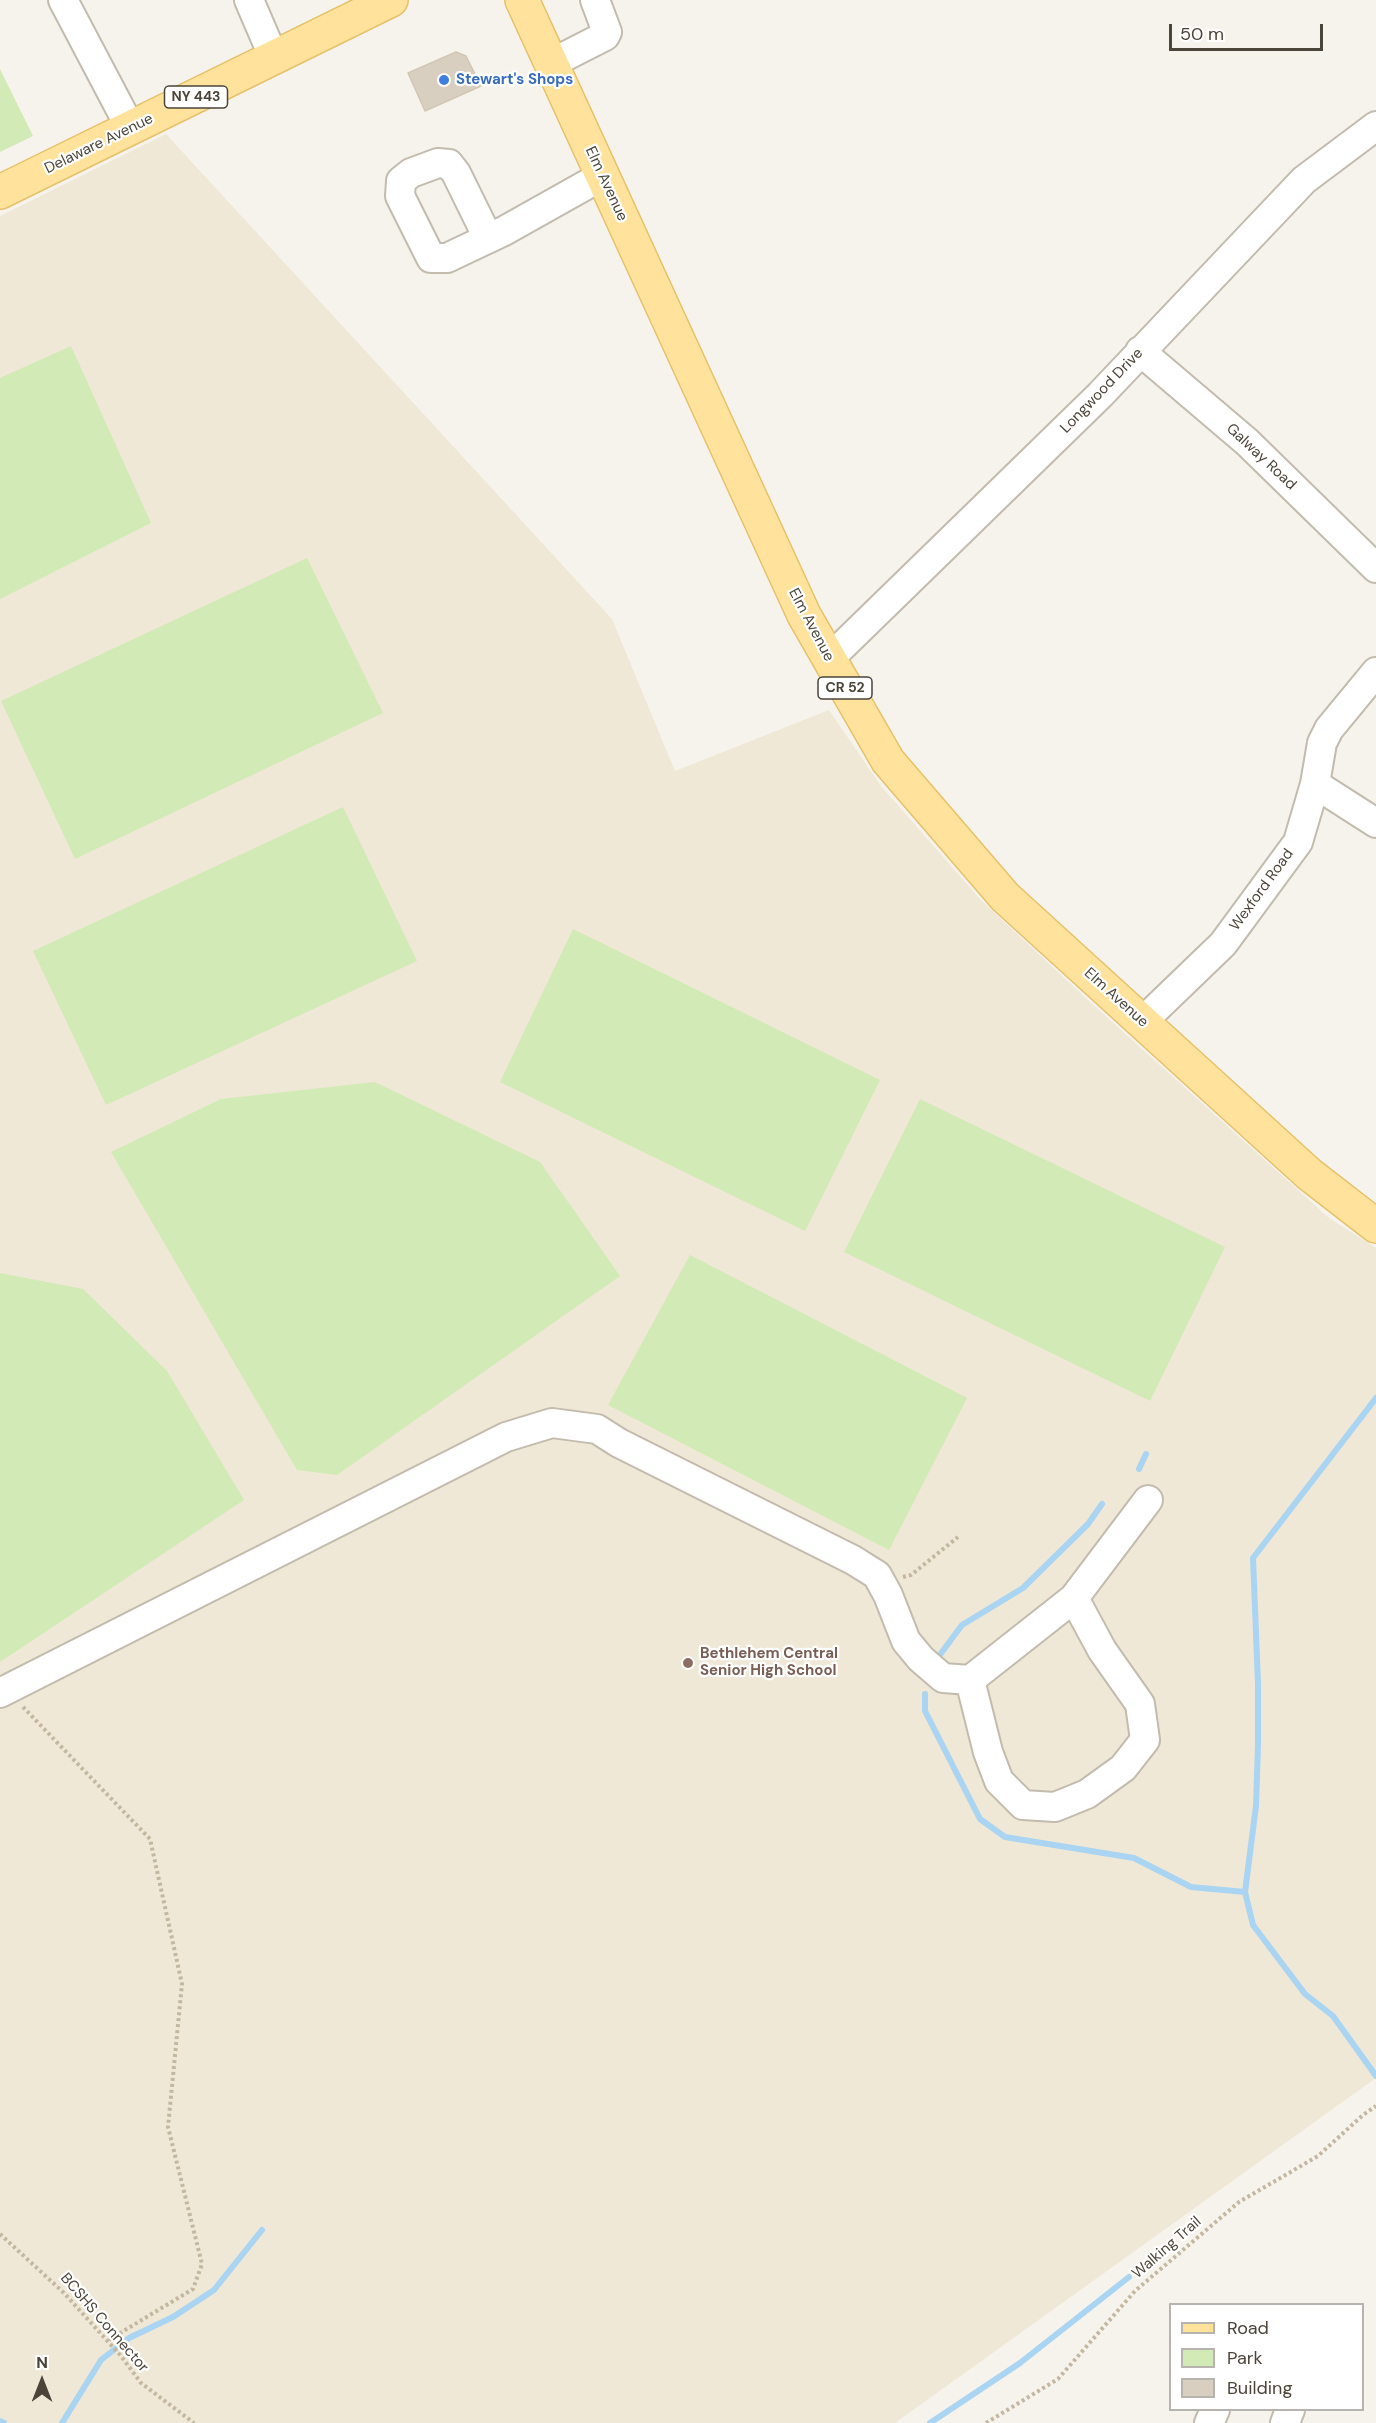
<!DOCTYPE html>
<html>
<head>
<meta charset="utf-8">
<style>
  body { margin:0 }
  #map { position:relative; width:1376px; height:2423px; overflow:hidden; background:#f6f3ec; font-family:"DM Sans",sans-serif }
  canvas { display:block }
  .legend { position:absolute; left:1169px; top:2303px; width:195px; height:108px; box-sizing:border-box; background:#fff; border:2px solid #b7b4b0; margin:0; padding:8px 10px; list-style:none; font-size:18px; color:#4b4439 }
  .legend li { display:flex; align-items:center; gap:12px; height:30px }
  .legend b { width:30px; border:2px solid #b7b4b0 }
  .north { position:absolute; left:12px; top:2351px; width:60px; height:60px; -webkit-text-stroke:4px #fff; paint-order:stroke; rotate:0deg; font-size:16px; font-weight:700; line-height:24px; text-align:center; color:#4b4439 }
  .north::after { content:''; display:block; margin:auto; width:21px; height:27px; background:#4b4439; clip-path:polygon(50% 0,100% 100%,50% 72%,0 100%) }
  .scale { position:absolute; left:1169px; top:24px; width:154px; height:27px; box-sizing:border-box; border:3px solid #4b4439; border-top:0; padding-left:8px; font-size:18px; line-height:21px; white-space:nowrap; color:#4b4439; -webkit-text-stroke:4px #fff; paint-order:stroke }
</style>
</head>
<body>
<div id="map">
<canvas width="1376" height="2423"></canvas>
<ul class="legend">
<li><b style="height:8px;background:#ffe39c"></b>Road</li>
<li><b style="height:16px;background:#d2eab5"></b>Park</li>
<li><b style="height:16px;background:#d8cfc1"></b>Building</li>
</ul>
<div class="north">N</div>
<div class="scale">50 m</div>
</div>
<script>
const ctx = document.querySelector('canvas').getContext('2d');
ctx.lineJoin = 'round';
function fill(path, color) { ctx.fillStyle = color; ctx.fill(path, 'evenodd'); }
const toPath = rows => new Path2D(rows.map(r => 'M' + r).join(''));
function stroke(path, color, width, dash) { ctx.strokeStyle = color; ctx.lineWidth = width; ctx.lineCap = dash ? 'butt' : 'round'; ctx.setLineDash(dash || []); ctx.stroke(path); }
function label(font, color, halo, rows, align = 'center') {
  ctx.font = font + ' "DM Sans",sans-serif'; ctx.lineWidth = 4.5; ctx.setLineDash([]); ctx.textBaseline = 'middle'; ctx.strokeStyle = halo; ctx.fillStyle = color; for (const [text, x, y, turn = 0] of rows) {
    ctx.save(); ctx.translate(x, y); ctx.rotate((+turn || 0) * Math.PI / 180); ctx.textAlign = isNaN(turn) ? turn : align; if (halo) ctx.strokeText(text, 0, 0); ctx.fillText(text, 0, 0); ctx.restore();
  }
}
fill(toPath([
  [166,134,612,619,675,771,829,710,881,786,980,899,1090,1002,1329,1218,1376,1248,1376,2078,895,2423,0,2423,0,216]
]), '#efe8d6');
fill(toPath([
  [0,69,33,136,0,152],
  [71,346,151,523,0,599,0,378],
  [307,558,383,713,75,859,1,701],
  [343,807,417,961,106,1105,33,951],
  [573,929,880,1080,805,1231,500,1082],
  [375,1082,540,1162,620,1276,337,1475,297,1470,111,1152,221,1099],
  [920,1099,1225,1247,1150,1401,844,1252],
  [690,1255,967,1398,889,1550,608,1405],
  [0,1273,83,1289,167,1371,244,1500,0,1662]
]), '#d2eab5');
stroke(toPath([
  [1376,1398,1253,1558,1258,1684,1258,1745,1256,1806,1245,1892,1253,1925,1305,1994,1333,2016,1376,2076],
  [1139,1469,1146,1454],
  [936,1660,962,1625,1023,1588,1088,1524,1102,1504],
  [925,1694,925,1711,980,1819,1005,1837,1134,1858,1191,1887,1245,1892],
  [0,2421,4,2423],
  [62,2423,101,2360,129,2338,173,2317,214,2290,262,2230],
  [930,2423,1020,2363,1129,2277]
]), '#a9d4f2', 6);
const building = toPath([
  [456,52,466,56,481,86,425,111,408,73,456,52]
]);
fill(building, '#d8cfc1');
stroke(building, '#d3c7b4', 1.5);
const minor = toPath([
  [63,0,131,129],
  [249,0,274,58],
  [550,64,605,36,607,32,595,0],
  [488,238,456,173,449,164,438,163,411,173,401,181,400,196,431,258,447,258,504,231,602,176],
  [1140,351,1247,442,1376,568],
  [829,659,1100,395,1304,180,1376,126],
  [1315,784,1376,823],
  [1142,1022,1223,944,1298,842,1315,784,1322,743,1329,729,1376,672],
  [1074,1598,970,1680,988,1752,999,1781,1023,1805,1055,1807,1087,1794,1123,1768,1145,1740,1140,1704,1102,1650,1074,1598,1148,1500],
  [0,1693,506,1437,552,1423,597,1429,619,1443,853,1560,877,1575,888,1595,906,1641,921,1659,943,1678,970,1680],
  [1209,2423,1215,2410],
  [1285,2423,1290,2410]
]);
const major = toPath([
  [522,0,804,615,888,761,1005,897,1309,1174,1376,1226],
  [0,192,391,0]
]);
stroke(minor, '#c2bbae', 32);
stroke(major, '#e6c16a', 36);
stroke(toPath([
  [903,1577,911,1575,958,1537],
  [23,1707,150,1839,182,1984,168,2127,202,2264,193,2289,107,2341],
  [0,2234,64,2293,121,2356,141,2383,194,2423],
  [986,2423,1058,2379,1135,2291,1239,2202,1318,2156,1363,2115,1376,2106]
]), '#c4b79f', 4, [3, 3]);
stroke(minor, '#fff', 28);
stroke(major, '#ffe39c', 33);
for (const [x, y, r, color] of [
  [444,80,6,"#3f7fe0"],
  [688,1663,6,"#8d6e63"]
]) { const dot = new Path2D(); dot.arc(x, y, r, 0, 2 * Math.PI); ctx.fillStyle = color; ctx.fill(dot); stroke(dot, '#fff', 2); }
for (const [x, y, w] of [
  [196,97,63],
  [845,688,54]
]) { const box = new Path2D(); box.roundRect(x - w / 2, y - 11, w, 22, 4.5); ctx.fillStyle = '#fff'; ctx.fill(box); stroke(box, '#4b4439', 1.5); }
label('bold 14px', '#4b4439', null, [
  ["NY 443",196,97],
  ["CR 52",845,688]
]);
label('bold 15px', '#366cbe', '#fff', [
  ["Stewart's Shops",456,80]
], 'left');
label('15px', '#4b4439', '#fff', [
  ["Delaware Avenue",99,144,-26],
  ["Elm Avenue",606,184,65],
  ["Longwood Drive",1102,391,-46],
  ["Galway Road",1261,457,43],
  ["Elm Avenue",811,625,62],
  ["Wexford Road",1262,890,-54],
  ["Elm Avenue",1116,998,42],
  ["Walking Trail",1167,2248,-41],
  ["BCSHS Connector",104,2323,49]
]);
label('bold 15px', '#785e54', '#fff', [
  ["Bethlehem Central",700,1654],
  ["Senior High School",700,1671]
], 'left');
</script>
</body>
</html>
